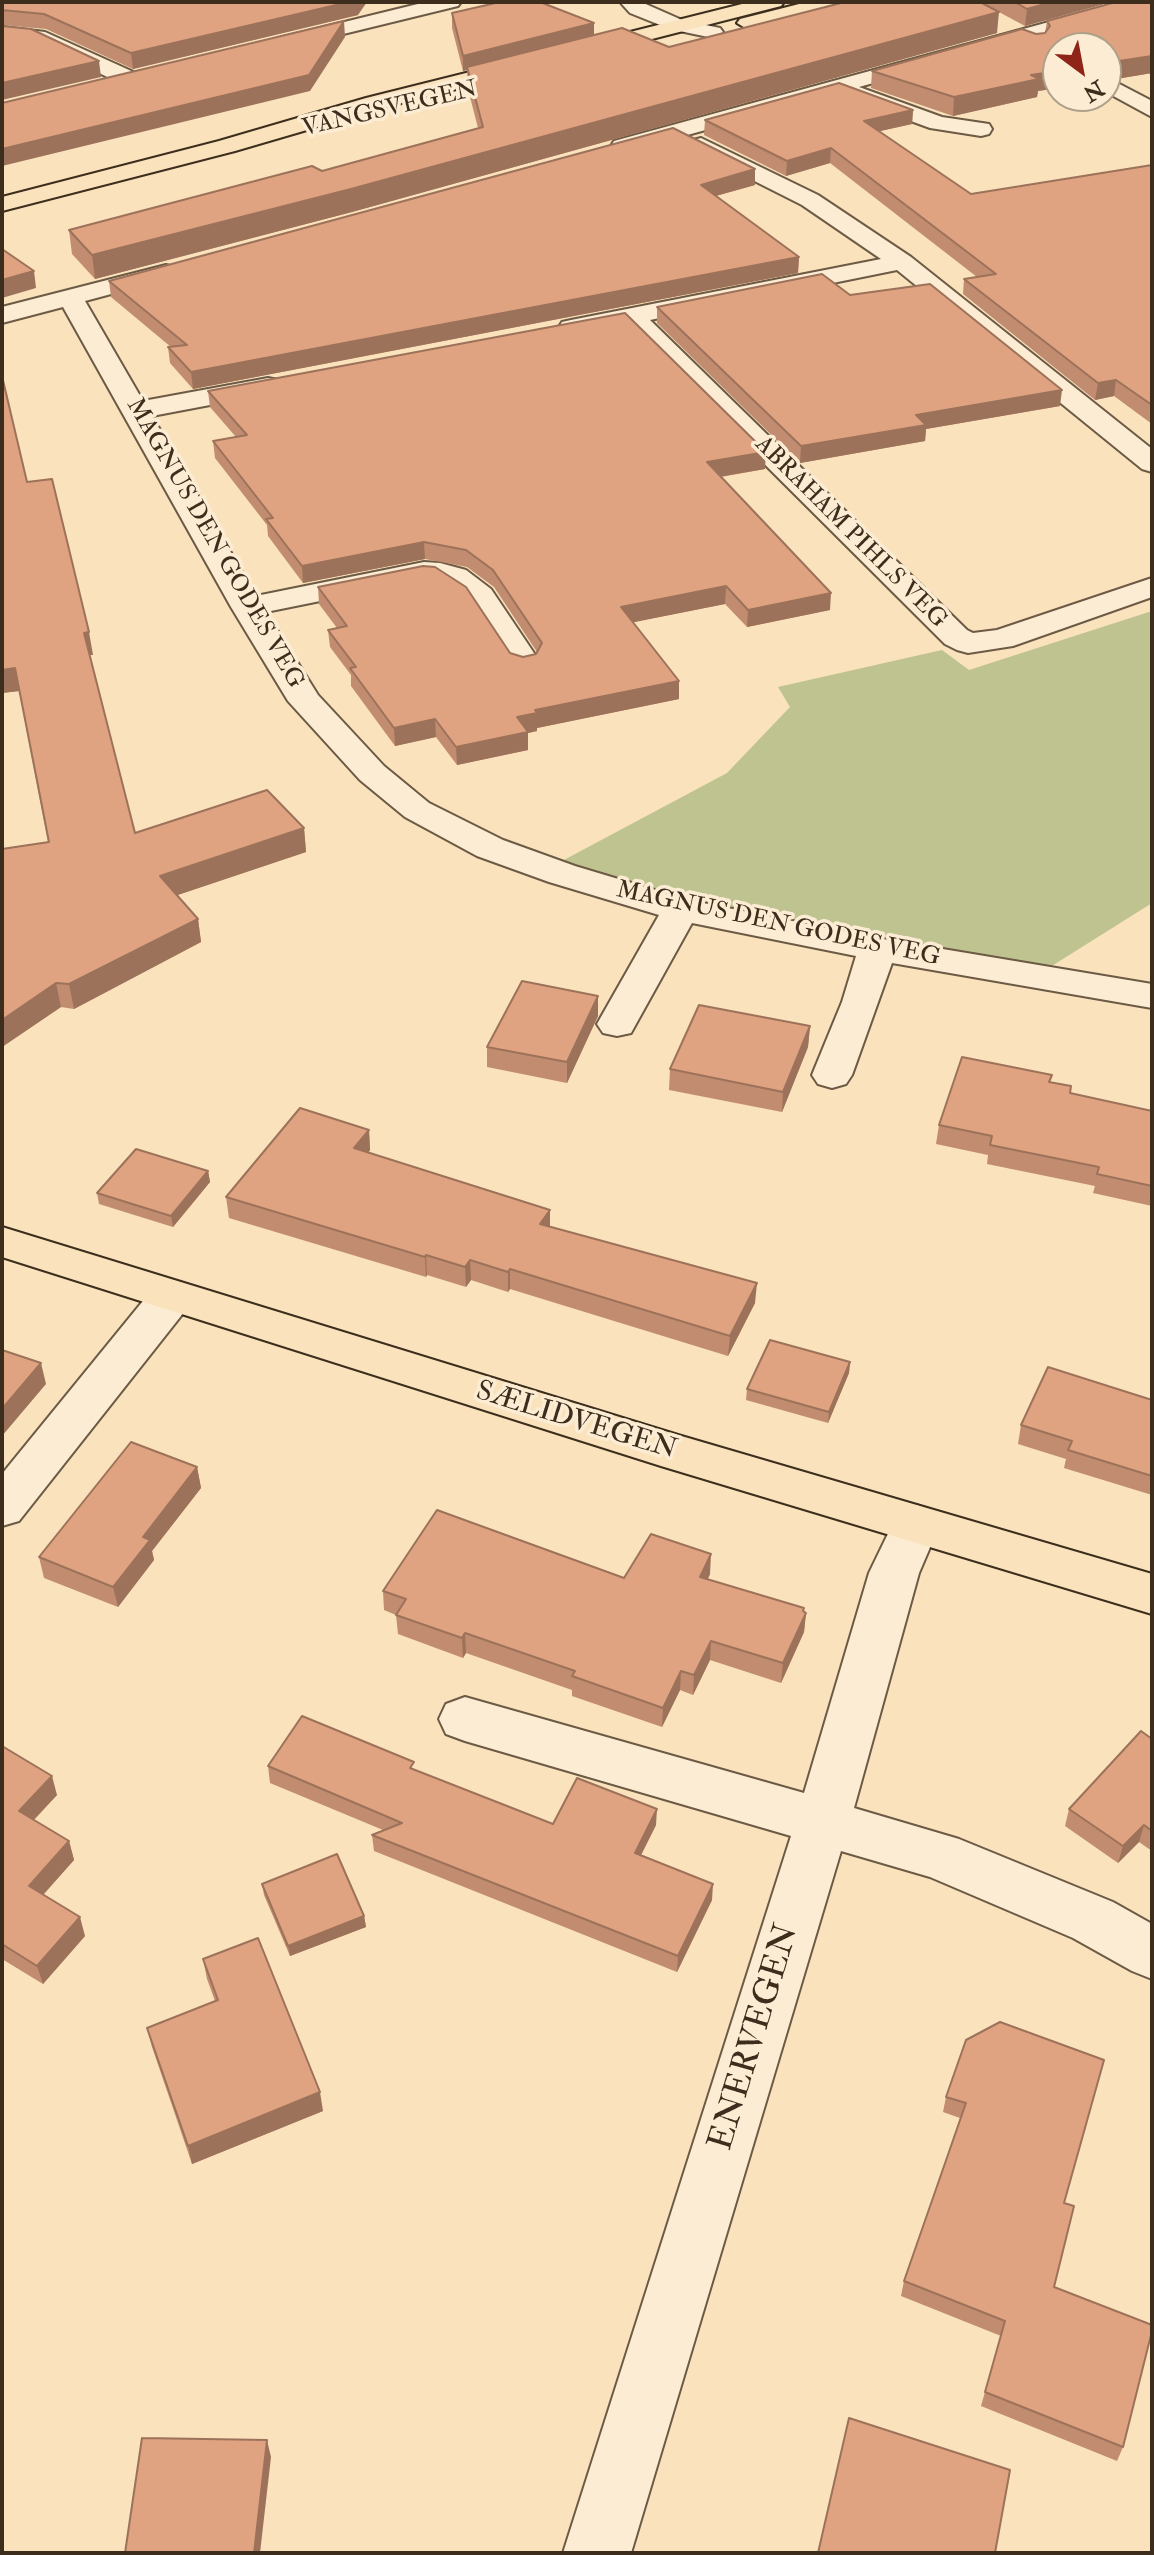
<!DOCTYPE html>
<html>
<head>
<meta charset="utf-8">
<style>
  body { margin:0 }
  #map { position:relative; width:1154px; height:2555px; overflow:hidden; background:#f9e2bc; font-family:"IM FELL Double Pica",serif }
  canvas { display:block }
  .frame { position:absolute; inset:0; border:4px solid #3d2d1d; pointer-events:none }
  .north { position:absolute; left:1042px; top:32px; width:80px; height:80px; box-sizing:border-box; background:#fbecd3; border:2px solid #afa08a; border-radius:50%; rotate:148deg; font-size:22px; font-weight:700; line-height:32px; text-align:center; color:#3d2d1d }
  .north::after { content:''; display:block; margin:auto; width:28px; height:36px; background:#8f2418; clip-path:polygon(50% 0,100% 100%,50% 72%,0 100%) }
</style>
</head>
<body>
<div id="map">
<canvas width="1154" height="2555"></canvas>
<div class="frame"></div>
<div class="north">N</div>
</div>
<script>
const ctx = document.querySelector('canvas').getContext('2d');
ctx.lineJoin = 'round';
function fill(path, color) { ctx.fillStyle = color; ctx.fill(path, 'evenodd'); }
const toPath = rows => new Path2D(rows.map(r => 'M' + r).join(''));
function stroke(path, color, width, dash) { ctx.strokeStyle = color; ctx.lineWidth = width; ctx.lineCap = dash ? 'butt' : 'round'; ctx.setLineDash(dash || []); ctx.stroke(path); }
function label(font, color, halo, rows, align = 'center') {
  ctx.font = font + ' "IM FELL Double Pica",serif'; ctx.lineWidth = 7; ctx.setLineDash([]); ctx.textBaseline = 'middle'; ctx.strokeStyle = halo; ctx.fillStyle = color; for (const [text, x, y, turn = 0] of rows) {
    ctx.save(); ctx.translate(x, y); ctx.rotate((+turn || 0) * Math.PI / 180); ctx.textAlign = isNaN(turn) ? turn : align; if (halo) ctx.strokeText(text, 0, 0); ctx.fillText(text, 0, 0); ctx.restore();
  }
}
fill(toPath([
  [1152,611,1152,903,1047,969,675,897,612,880,562,861,727,773,790,707,778,687,942,650,969,670]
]), '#bec390');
const minor = toPath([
  [426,2,461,2,458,6,286,48,276,42,279,38,426,2],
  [620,2,641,2,682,20,720,28,723,32,713,38,670,29,630,13,620,2],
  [1122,2,1152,2,1152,5,859,87,942,117,989,124,992,129,989,134,981,136,930,128,848,98,847,91,622,153,611,146,614,141,1122,2],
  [2,27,45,32,138,74,141,79,138,84,122,84,34,42,2,39,2,27],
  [1106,77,1152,101,1152,117,1106,92,1106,77],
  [701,138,818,195,911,257,1152,449,1152,472,1142,469,897,270,650,320,967,630,973,633,997,630,1152,578,1152,597,1013,646,968,653,957,650,945,644,625,325,571,336,562,334,558,328,562,322,571,320,881,259,802,205,693,150,690,145,693,140,701,138],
  [166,265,175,267,178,272,175,277,85,301,143,401,268,378,278,380,282,386,278,392,268,394,152,416,256,596,424,562,440,563,466,570,491,589,540,662,535,669,524,672,513,669,469,602,437,581,424,580,266,612,318,695,384,766,429,803,503,840,575,866,688,900,877,938,1152,984,1152,1008,892,963,852,1075,846,1084,832,1088,818,1084,812,1075,842,1002,856,956,692,923,631,1033,617,1036,603,1033,597,1024,659,915,549,882,477,856,405,817,360,780,288,701,231,607,63,307,2,323,2,307,166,265],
  [172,1280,188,1285,194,1296,188,1307,19,1521,2,1526,2,1474,156,1285,172,1280],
  [916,1505,933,1511,940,1524,919,1573,854,1808,959,1839,1113,1902,1152,1924,1152,1979,1132,1971,1073,1938,930,1877,841,1851,631,2553,563,2553,791,1836,465,1741,446,1734,439,1719,446,1704,465,1697,804,1793,869,1573,899,1511,916,1505]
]);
const major = toPath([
  [2,1227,678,1435,1152,1574,1152,1614,661,1466,2,1257,2,1227]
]);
const highway = toPath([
  [750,2,784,2,781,6,382,108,235,151,2,211,2,197,219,141,366,98,750,2],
  [807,2,841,2,838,6,747,29,737,23,740,19,807,2]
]);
stroke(minor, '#6c5a45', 4);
stroke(major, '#3d2d1d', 4);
stroke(highway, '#3d2d1d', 4);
fill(minor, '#fbecd3');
fill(major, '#f9e2bc');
fill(highway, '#f9e2bc');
fill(toPath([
  [2,2,358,15,133,69,46,29,2,25],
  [843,2,1111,2,1025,26,984,4,997,33,352,212,95,279,72,254,69,230,322,171,478,128,468,89,467,70,463,71,452,28,452,13,669,47],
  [1152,2,1152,73,1116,79,1106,74,1106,48,1058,48,1058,88,1038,91,1037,97,953,116,871,88,872,71,1045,33,1047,21],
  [913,110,912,124,879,131,971,194,1152,165,1152,424,1114,396,1095,400,963,294,964,279,977,277,830,163,786,176,704,135,705,120],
  [755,169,755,185,716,196,799,257,798,273,193,389,170,363,168,347,171,347,111,297,109,281],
  [850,295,1060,406,926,429,925,441,800,463,657,323,657,307],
  [2,376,27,482,93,655,90,655,135,833,304,828,306,852,177,895,198,919,201,942,74,1009,61,1007,2,1047,2,849,48,842,19,691,2,693],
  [208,391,765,469,721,477,830,610,747,627,725,604,633,622,679,699,537,728,537,731,528,733,528,750,457,765,436,737,395,746,351,686,351,675,330,647,328,630,337,628,319,604,318,587,523,657,536,654,537,652,494,587,467,567,425,559,303,583,268,536,267,525,215,458,213,441,236,437,210,407],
  [598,996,598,1016,567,1083,487,1067,487,1047],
  [810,1026,808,1047,782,1112,669,1090,670,1069],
  [1052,1075,1050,1082,1070,1093,1152,1111,1152,1206,1093,1193,1095,1186,987,1164,988,1155,936,1144,939,1125],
  [369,1130,370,1150,368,1153,550,1227,755,1303,728,1356,510,1289,508,1292,471,1280,466,1287,427,1275,426,1277,229,1218,226,1197],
  [208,1171,210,1182,173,1227,99,1204,97,1193],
  [850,1362,849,1373,828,1423,746,1400,747,1389],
  [1152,1400,1152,1495,1064,1468,1066,1459,1018,1444,1021,1425],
  [197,1467,201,1488,152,1551,154,1560,118,1607,44,1578,39,1557],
  [710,1574,708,1579,804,1608,804,1612,806,1613,804,1632,781,1683,710,1660,693,1695,680,1690,662,1727,572,1696,572,1690,466,1653,463,1658,398,1634,396,1615,384,1610,383,1591],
  [1152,1739,1152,1851,1139,1842,1118,1863,1065,1826,1069,1809],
  [2,1746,57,1795,34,1820,69,1841,74,1860,43,1895,85,1936,43,1984,2,1959],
  [268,1766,414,1770,553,1824,656,1825,641,1855,712,1900,677,1972,374,1851,372,1835,383,1830,270,1783],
  [262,1884,364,1916,366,1927,290,1956,264,1895],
  [203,1959,323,2111,192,2164,152,2047,147,2028,215,2001,207,1979],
  [966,2040,1054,2287,1123,2447,1117,2461,981,2406,1001,2336,901,2296,904,2281,960,2118,943,2112,946,2097]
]), '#c18c6f');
fill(toPath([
  [349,2,367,2,358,15,133,69,131,53],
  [1052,2,1111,2,1025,26,1027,9],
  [999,12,997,33,352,212,95,279,92,255],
  [344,21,345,37,310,91,2,166,2,149],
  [594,23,594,38,463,71,463,56],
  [1152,56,1152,73,1116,79,1119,61],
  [99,61,101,77,2,100,2,83],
  [1058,71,1058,88,1038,91,1037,97,953,116,954,97,1031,75],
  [913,110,912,124,863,135,864,121],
  [831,148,830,163,786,176,787,161],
  [755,169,755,185,701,200,701,185],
  [799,257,798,273,193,389,191,372],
  [34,271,36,288,2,298,2,280],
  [1116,380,1114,396,1095,400,1098,383],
  [1062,390,1060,406,926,429,925,441,800,463,801,446,916,415],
  [766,452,765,469,706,479,707,462],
  [424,542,425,559,303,583,302,566],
  [726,586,725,604,620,625,621,607],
  [831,593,830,610,747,627,748,610],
  [89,632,93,655,88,655,84,633],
  [15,668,19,691,2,693,2,670],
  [679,681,679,699,537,728,537,731,528,733,528,750,457,765,456,747,517,717,535,710],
  [435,719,436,737,395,746,394,728],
  [304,828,306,852,163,900,160,876],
  [198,919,201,942,74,1009,69,984],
  [56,983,61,1007,2,1047,2,1020],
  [598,996,598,1016,567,1083,567,1062],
  [810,1026,808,1047,782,1112,783,1092],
  [369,1130,370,1150,356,1168,354,1148],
  [208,1171,210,1182,173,1227,171,1216],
  [550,1210,550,1230,540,1224],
  [426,1255,427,1275,426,1277,425,1257],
  [470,1260,471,1280,466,1287,465,1267],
  [510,1269,510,1289,508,1292,508,1272],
  [757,1283,755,1303,728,1356,730,1336],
  [850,1362,849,1373,828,1423,829,1412],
  [41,1363,46,1384,2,1436,2,1409],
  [197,1467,201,1488,152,1551,154,1560,118,1607,113,1587,143,1537],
  [711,1554,710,1574,699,1596,700,1577],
  [804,1608,803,1620,806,1613,804,1632,781,1683,783,1663],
  [465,1633,466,1653,463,1658,462,1638],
  [711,1641,710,1660,693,1695,694,1675],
  [681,1671,680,1690,662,1727,663,1708],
  [52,1776,57,1795,24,1830,19,1811],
  [657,1809,656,1825,634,1869,635,1853],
  [1144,1825,1139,1842,1118,1863,1123,1846],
  [69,1841,74,1860,34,1905,29,1886],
  [713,1884,712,1900,677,1972,678,1956],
  [364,1916,366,1927,290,1956,288,1946],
  [80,1917,85,1936,43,1984,37,1966],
  [320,2092,323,2111,192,2164,188,2146],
  [267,2440,271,2457,260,2553,254,2553]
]), '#9d725a');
const building = toPath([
  [2,2,349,2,131,53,44,14,2,10,2,2],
  [500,2,540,2,594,23,463,56,452,13,500,2],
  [845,2,980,2,999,12,351,189,92,255,69,230,312,166,322,171,483,127,467,67,622,28,669,47,845,2],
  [1015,2,1052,2,1027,9,1015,2],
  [1116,2,1152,2,1152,56,1119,61,1108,56,1106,62,1106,48,1058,48,1058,71,1031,75,1039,79,954,97,872,71,1022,29,1036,34,1045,33,1050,26,1047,21,1116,2],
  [344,21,309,75,2,149,2,103,344,21],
  [2,26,31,29,99,61,2,83,2,26],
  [839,83,913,110,864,121,971,194,1152,165,1152,405,1116,380,1098,383,964,279,996,274,831,148,787,161,705,120,839,83],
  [673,128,755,169,701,185,799,257,191,372,168,347,187,345,109,281,673,128],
  [2,249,34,271,2,280,2,249],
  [822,274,850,295,930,284,1062,390,916,415,926,425,801,446,657,307,822,274],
  [625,313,766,452,707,462,831,593,748,610,726,586,621,607,679,681,535,710,537,713,517,717,528,732,456,747,435,719,394,728,350,668,356,667,328,630,347,626,318,587,423,566,435,567,466,587,510,653,523,657,536,654,542,643,493,570,466,550,424,542,302,566,266,519,273,518,213,441,247,435,208,391,625,313],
  [2,376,27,482,52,479,89,632,84,633,135,833,267,790,304,828,160,876,198,919,69,984,56,983,2,1020,2,849,49,842,15,668,2,670,2,376],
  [522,981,598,996,567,1062,487,1047,522,981],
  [699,1005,810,1026,783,1092,670,1069,699,1005],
  [962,1057,1052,1075,1049,1082,1071,1086,1070,1093,1152,1111,1152,1186,1097,1174,1099,1167,990,1145,992,1136,939,1125,962,1057],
  [300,1108,369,1130,354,1148,550,1210,540,1224,757,1283,730,1336,510,1269,508,1272,470,1260,465,1267,426,1255,425,1257,226,1197,300,1108],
  [136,1149,208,1171,171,1216,97,1193,136,1149],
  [770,1340,850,1362,829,1412,747,1389,770,1340],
  [2,1350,41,1363,2,1409,2,1350],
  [1048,1367,1152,1400,1152,1476,1068,1450,1072,1441,1021,1425,1048,1367],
  [131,1442,197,1467,143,1537,150,1540,113,1587,39,1557,131,1442],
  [437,1510,624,1578,651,1534,711,1554,700,1577,804,1608,803,1611,806,1613,783,1663,711,1641,694,1675,681,1671,663,1708,572,1676,575,1671,465,1633,462,1638,396,1615,406,1599,383,1591,437,1510],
  [302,1716,414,1762,410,1768,553,1824,577,1778,657,1809,635,1853,713,1884,678,1956,372,1835,402,1823,268,1766,302,1716],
  [1141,1731,1152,1739,1152,1831,1144,1825,1123,1846,1069,1809,1141,1731],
  [2,1746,52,1776,19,1811,69,1841,29,1886,80,1917,37,1966,2,1944,2,1746],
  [337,1854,364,1916,288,1946,262,1884,337,1854],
  [258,1938,320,2092,188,2146,147,2028,218,2000,203,1959,258,1938],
  [1000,2022,1104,2060,1064,2203,1074,2206,1054,2287,1152,2325,1152,2331,1123,2447,985,2392,1005,2321,904,2281,966,2103,946,2097,966,2040,1000,2022],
  [849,2418,1010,2470,995,2553,818,2553,849,2418],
  [142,2438,267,2440,254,2553,125,2553,142,2438]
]);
fill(building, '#e0a381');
stroke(building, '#9d725a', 2);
label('24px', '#3d2d1d', '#fbecd3', [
  ["VANGSVEGEN",390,110,-13],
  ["ABRAHAM PIHLS VEG",850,533,45],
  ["MAGNUS DEN GODES VEG",214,544,60],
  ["MAGNUS DEN GODES VEG",778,925,12]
]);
label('28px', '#3d2d1d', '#fbecd3', [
  ["SÆLIDVEGEN",576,1422,17]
]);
label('34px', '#3d2d1d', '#fbecd3', [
  ["ENERVEGEN",756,2038,-73]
]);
</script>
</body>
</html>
